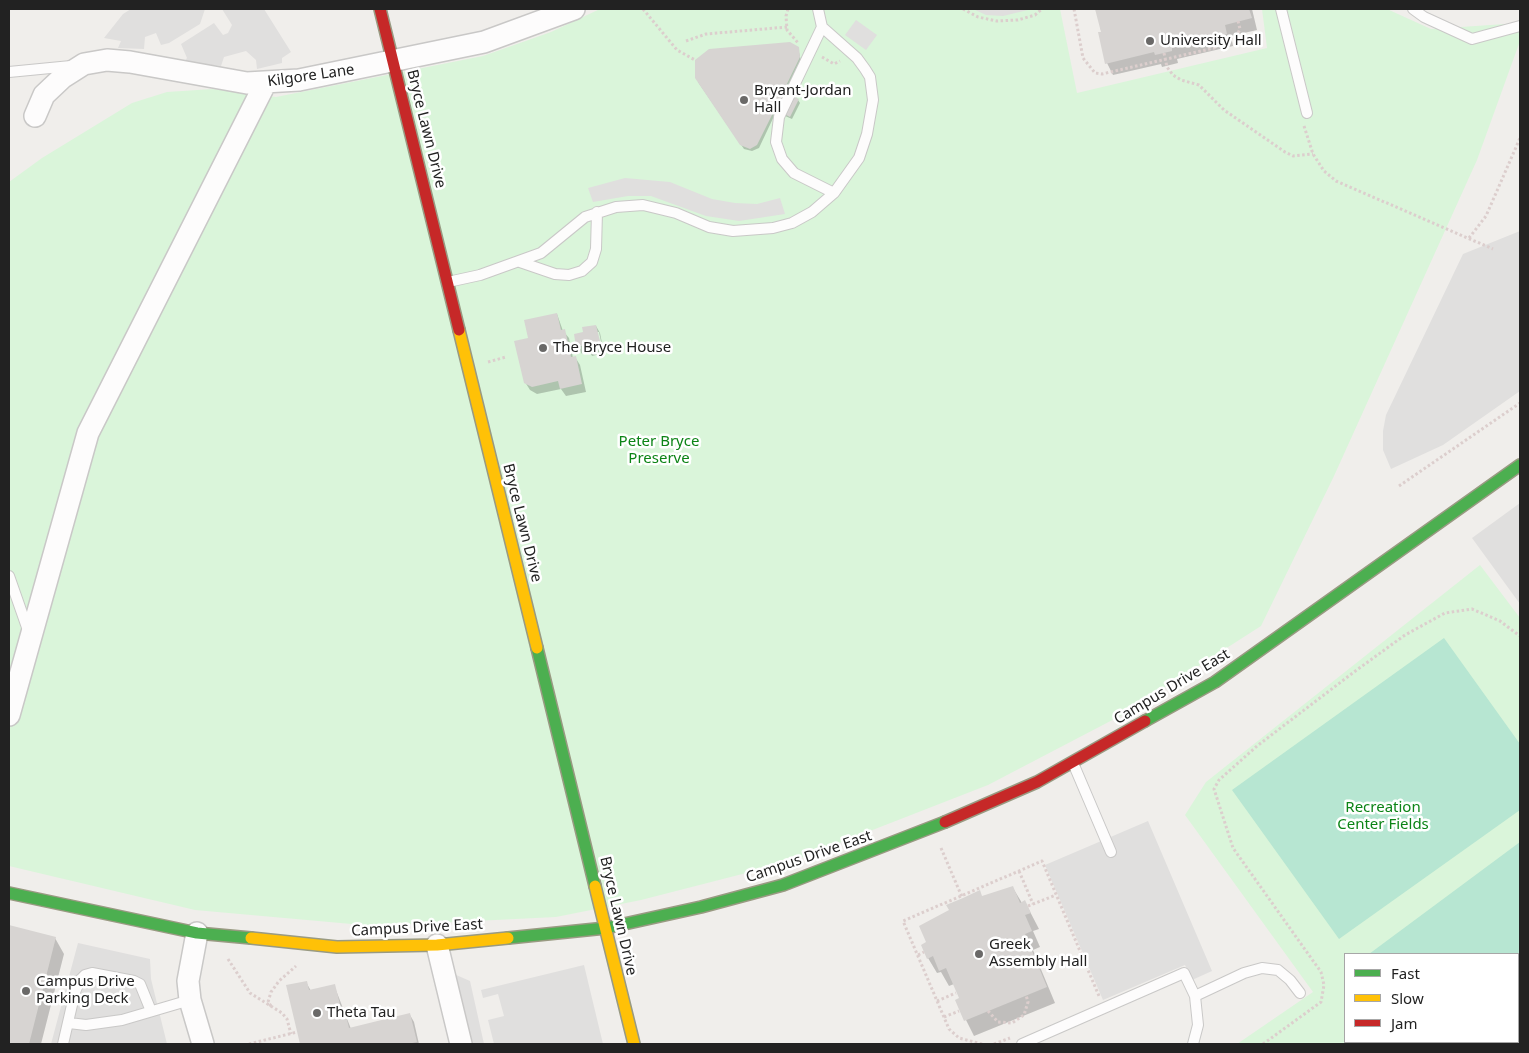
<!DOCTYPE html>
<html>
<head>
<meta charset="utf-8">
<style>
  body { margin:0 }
  #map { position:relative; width:1529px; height:1053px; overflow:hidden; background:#f0eeeb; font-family:"Noto Sans",sans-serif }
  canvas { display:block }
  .frame { position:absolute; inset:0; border:10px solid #222; pointer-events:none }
  .legend { position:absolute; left:1344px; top:953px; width:175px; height:90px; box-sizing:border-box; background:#fff; border:1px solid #a7a7a7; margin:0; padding:6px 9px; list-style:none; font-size:15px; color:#222 }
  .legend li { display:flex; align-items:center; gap:10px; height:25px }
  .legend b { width:25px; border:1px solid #a7a7a7 }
</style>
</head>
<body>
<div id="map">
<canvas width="1529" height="1053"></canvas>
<div class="frame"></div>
<ul class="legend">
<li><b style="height:6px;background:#4caf50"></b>Fast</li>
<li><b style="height:6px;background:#ffc107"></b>Slow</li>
<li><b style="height:6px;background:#c62828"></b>Jam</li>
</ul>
</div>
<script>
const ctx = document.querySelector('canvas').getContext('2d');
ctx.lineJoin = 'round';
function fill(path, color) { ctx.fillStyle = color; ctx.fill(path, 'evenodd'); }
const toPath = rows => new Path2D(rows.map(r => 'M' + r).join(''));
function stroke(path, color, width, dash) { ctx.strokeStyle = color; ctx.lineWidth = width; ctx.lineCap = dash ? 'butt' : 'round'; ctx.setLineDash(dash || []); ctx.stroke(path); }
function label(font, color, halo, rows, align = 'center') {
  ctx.font = font + ' "Noto Sans",sans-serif'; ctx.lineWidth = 5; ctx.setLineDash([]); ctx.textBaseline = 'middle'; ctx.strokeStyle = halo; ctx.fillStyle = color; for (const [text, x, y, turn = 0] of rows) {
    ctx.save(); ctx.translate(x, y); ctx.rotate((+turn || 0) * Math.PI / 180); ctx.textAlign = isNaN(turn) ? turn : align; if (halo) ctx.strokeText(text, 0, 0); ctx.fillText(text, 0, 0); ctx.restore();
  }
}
fill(toPath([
  [600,9,1060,9,1077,93,1267,48,1262,9,1387,9,1431,29,1520,23,1520,41,1477,160,1334,476,1261,626,1122,715,988,785,793,861,641,900,556,917,374,926,195,910,9,866,9,182,42,158,132,103,167,92,213,89,276,97,483,56,551,32],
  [1480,565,1520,618,1520,1044,1237,1044,1313,992,1185,815,1206,782],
  [1345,954,1518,954,1518,1042,1345,1042]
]), '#daf5da');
fill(toPath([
  [1444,638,1520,744,1520,810,1339,939,1232,790],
  [1520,842,1520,1044,1407,1044,1405,1042,1518,1042,1518,954,1369,954]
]), '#b7e6d2');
fill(toPath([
  [131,9,205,9,200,24,169,43,161,45,156,33,145,37,144,49,118,48,121,41,104,38,123,14],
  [222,9,264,9,291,52,282,58,282,63,257,69,256,60,246,51,224,57,221,66,184,62,187,58,181,44,214,23,223,35,228,33,232,25],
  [973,9,1032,9,1003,16,986,15],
  [856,20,877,35,866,50,845,35],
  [625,178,670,182,712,199,735,203,757,204,780,198,785,214,739,221,706,216,651,196,628,196,593,202,588,188],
  [1520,231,1520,391,1443,445,1391,469,1383,450,1383,431,1386,415,1463,254],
  [1520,503,1520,604,1472,538],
  [1148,821,1212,971,1192,980,1185,965,1103,1000,1045,865],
  [78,943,150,959,151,979,167,1044,51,1044],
  [584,965,603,1044,494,1044,488,1020,504,1016,498,994,483,998,481,990],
  [454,974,470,981,484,1044,471,1044]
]), '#e0dfde');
fill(toPath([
  [1097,9,1252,9,1257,30,1231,36,1233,46,1177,59,1178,63,1162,67,1161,64,1113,75,1107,63],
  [798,48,801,61,785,94,798,100,800,103,792,119,776,112,759,148,752,151,744,149,698,82],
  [557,314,563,331,569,338,573,358,575,357,580,365,586,392,566,396,561,389,537,394,530,390,525,382,530,339],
  [596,326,600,333,604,353,592,356,590,352,582,354,577,346,585,333],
  [597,332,599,332,603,351,601,352],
  [1013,888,1022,903,1025,902,1039,929,1033,931,1040,947,1033,950,1055,1003,974,1036,956,1000,960,999,954,984,949,986,941,972,937,973,928,958,982,897],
  [9,927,55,938,64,954,41,1044,9,1044],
  [306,982,311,991,334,985,351,1029,410,1015,414,1022,419,1044,301,1044,288,986]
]), '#0003');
fill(toPath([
  [1095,9,1249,9,1252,18,1225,25,1227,34,1172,48,1172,51,1155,55,1154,52,1105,64,1098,32,1101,32],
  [790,42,799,47,800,57,783,92,799,99,790,117,775,109,757,145,750,149,740,145,695,78,695,60,709,49],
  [557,313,561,330,565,329,571,357,576,356,582,384,560,389,558,381,532,387,524,383,514,341,528,338,524,320],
  [596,325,601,345,587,349,586,345,576,347,574,334,583,332,582,327],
  [1013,886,1020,903,1025,900,1031,913,1025,915,1032,931,1025,934,1047,987,964,1021,955,1000,959,998,946,968,939,971,933,956,927,959,921,945,926,942,919,926,949,910,946,905,963,898,980,890,982,896],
  [9,925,56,937,29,1044,9,1044],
  [307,981,309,990,335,984,342,1013,345,1012,349,1028,410,1013,417,1042,407,1044,300,1044,286,985]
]), '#d7d4d2');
const lane = toPath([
  [1281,9,1307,113],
  [1413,9,1424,17,1472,39,1520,26],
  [822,27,779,117,776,142,782,159,794,173,834,193],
  [9,72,71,66],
  [520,262,555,274,569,275,582,271,592,262,596,249,597,212],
  [448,282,480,275,541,253,585,217,616,207,643,205,676,213,709,227,733,231,773,228,792,223,812,212,834,193,859,158,867,134,873,100,870,77,865,69,857,58,822,27,818,9],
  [9,576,29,633],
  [1073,763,1111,852],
  [1195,996,1244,973,1262,968,1278,970,1290,980,1300,993],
  [69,1023,86,1025,122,1020,190,1000],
  [63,1044,75,992,80,980,85,975,92,973,134,981,140,984,151,1011],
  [1022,1044,1184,973,1195,996,1198,1025,1193,1044]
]);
const street = toPath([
  [35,116,44,95,62,78,84,64,107,60,130,62,247,83,299,80,484,42,574,9],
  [9,715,88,433,266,82],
  [197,933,188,981,190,1000,203,1044],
  [437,945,461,1044]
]);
const fast = toPath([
  [537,648,595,886],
  [1145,721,1215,682,1520,465],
  [9,893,197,933,251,938],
  [508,938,606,928,701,907,783,885,945,822]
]);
const slow = toPath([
  [459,330,537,648],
  [595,886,634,1044],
  [251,938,337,947,437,945,508,938]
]);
const jam = toPath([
  [380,9,459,330],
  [945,822,1037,782,1145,721]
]);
stroke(lane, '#c9c8c7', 12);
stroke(street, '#c9c8c7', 24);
stroke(fast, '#999a82', 14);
stroke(slow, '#999a82', 14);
stroke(jam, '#999a82', 14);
stroke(toPath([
  [643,9,677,50,695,60],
  [788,9,786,16,787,30,799,44],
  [963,9,978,17,997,21,1018,20,1035,15,1042,9],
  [1074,9,1083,58,1095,73,1102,74,1214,48,1237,35,1240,29,1238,21],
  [686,41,706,34,787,27],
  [1164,53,1167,67,1173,75,1181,80,1199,85,1224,110,1285,152,1293,156,1313,154],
  [822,57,834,64,840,61],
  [1304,126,1313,154,1324,171,1336,181,1493,249],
  [1469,238,1486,216,1520,138],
  [488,362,506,357],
  [1399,486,1520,403],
  [941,848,962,897],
  [1019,871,1033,904],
  [1028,906,1056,895],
  [918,955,924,952],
  [228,959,250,993,282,1013,287,1019,291,1034],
  [937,1001,956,993],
  [271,1006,268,1002,271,992,279,981,296,966],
  [988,1011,998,1022,1012,1023,1024,1015,1028,1002,1026,995],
  [944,1017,959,1011],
  [249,1044,297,1032],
  [982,1044,959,1038,949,1029,903,921,1042,861,1099,996],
  [994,1044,1010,1038],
  [1263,1044,1321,1002,1324,985,1321,972,1233,848,1214,789,1219,780,1257,746,1354,672,1405,635,1445,613,1472,609,1500,621,1520,636]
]), '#dccecd', 3, [2.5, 2.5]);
stroke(lane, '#fdfcfc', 10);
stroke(street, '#fdfcfc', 21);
stroke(fast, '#4caf50', 11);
stroke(slow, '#ffc107', 11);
stroke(jam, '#c62828', 11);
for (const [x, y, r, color] of [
  [1150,41,5,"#6a6968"],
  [744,100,5,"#6a6968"],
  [543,348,5,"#6a6968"],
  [979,954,5,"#6a6968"],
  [26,991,5,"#6a6968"],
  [317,1013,5,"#6a6968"]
]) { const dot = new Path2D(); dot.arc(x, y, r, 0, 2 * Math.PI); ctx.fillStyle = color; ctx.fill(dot); stroke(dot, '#fff', 2); }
label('15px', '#222', '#fff', [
  ["University Hall",1160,41],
  ["Bryant-Jordan",754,91],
  ["Hall",754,108],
  ["The Bryce House",553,348],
  ["Greek",989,945],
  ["Assembly Hall",989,962],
  ["Campus Drive",36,982],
  ["Parking Deck",36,999],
  ["Theta Tau",327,1013]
], 'left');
label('15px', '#222', '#fff', [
  ["Kilgore Lane",311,76,-8],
  ["Bryce Lawn Drive",426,129,76],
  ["Bryce Lawn Drive",522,523,76],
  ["Campus Drive East",1172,687,-31],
  ["Campus Drive East",809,857,-19],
  ["Bryce Lawn Drive",618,916,77],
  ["Campus Drive East",417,928,-3]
]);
label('15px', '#0c8416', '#fff', [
  ["Peter Bryce",659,442],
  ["Preserve",659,459],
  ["Recreation",1383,808],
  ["Center Fields",1383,825]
]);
</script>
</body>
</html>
